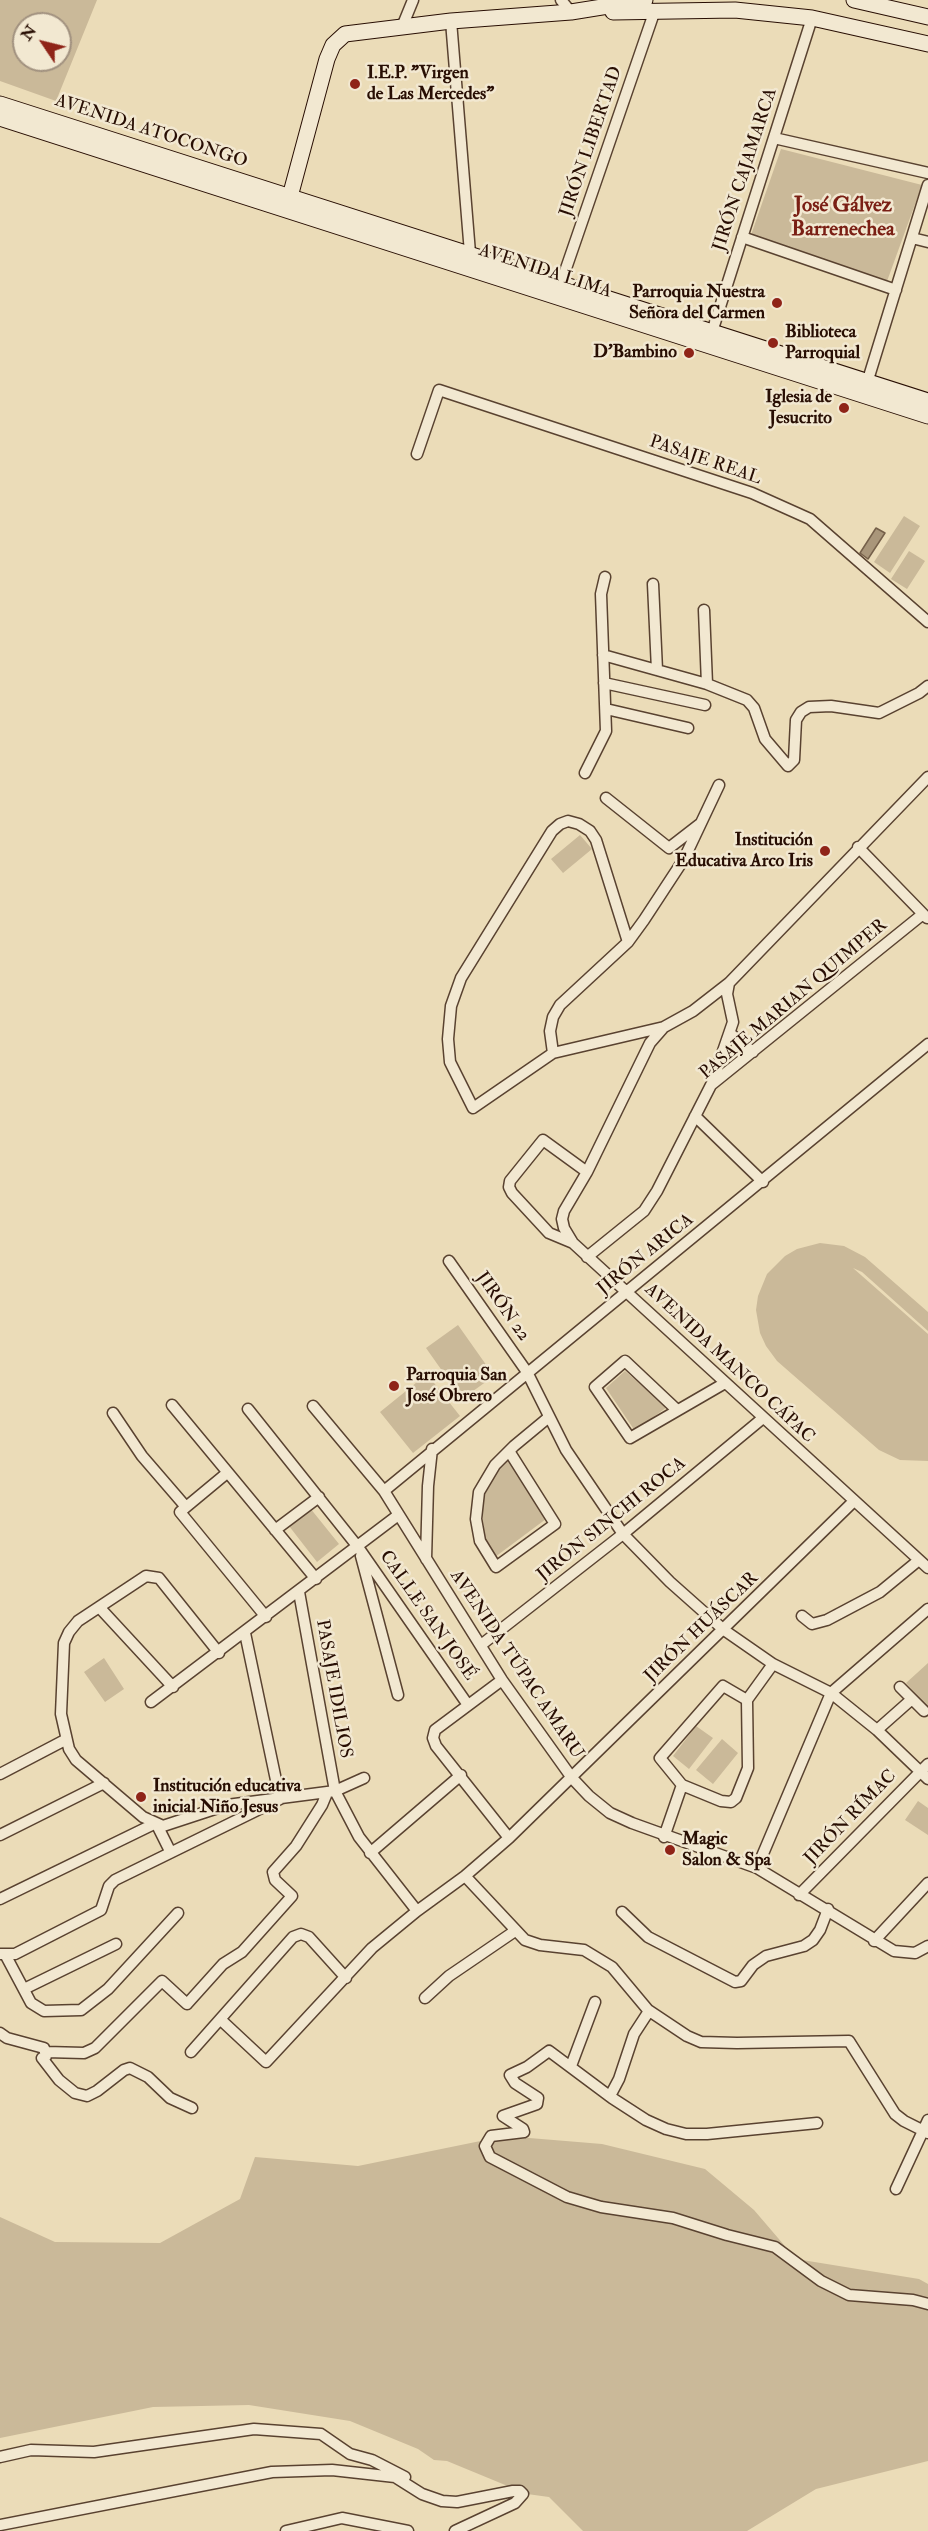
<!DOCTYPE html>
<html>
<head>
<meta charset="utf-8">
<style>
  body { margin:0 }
  #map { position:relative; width:928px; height:2531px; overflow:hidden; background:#ebdcb8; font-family:"IM FELL Double Pica",serif }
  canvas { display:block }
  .north { position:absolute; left:12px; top:12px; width:60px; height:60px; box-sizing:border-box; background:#f2e8d1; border:2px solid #a1917f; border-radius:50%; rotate:305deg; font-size:16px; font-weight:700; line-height:24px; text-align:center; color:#280e03 }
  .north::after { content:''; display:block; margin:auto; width:21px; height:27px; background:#8f2418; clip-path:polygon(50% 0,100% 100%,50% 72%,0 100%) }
</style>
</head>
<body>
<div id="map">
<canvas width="928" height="2531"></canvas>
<div class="north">N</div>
</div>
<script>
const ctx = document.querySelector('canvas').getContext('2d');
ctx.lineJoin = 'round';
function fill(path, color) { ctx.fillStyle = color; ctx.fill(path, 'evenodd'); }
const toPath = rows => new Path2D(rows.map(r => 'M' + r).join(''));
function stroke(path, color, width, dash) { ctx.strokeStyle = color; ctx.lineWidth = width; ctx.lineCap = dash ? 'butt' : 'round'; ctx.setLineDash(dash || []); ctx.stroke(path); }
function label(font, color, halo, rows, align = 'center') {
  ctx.font = font + ' "IM FELL Double Pica",serif'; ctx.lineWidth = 5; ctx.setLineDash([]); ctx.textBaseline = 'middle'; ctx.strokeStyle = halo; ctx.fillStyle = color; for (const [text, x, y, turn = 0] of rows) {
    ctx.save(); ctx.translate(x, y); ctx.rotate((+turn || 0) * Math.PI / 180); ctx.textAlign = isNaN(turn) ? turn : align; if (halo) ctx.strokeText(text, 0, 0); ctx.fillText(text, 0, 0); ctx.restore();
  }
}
fill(toPath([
  [0,0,97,0,56,101,0,81],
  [24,24,60,24,60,60,24,60],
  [781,149,922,185,886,284,751,235],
  [904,516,920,526,890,573,874,562],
  [909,551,925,561,907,589,891,579],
  [580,835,592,849,563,873,551,859],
  [820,1243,844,1246,865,1257,928,1312,928,1331,862,1272,853,1268,928,1334,928,1461,900,1460,879,1450,777,1361,766,1346,760,1333,756,1310,758,1296,767,1274,785,1256,797,1249],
  [458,1325,494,1376,462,1399,426,1348],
  [625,1371,667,1407,635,1431,606,1388],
  [427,1374,460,1416,413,1453,380,1412],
  [511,1457,546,1519,495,1557,485,1540,482,1510,484,1491,498,1466],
  [310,1508,339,1544,317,1562,289,1526],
  [104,1658,124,1689,105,1702,84,1672],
  [928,1663,928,1707,927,1707,906,1683],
  [696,1726,713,1738,689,1769,673,1756],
  [722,1739,738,1753,713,1784,696,1770],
  [918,1801,928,1808,928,1835,905,1820],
  [505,2136,602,2144,705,2169,754,2210,796,2259,919,2279,928,2284,928,2461,816,2489,747,2531,583,2531,549,2497,527,2494,447,2461,434,2460,418,2449,350,2421,249,2405,153,2407,0,2438,0,2217,55,2242,160,2243,240,2199,255,2157,358,2166]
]), '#cab999');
const water = toPath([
  [876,528,885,533,868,559,860,553,876,528]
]);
fill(water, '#a9967a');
stroke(water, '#75604a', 1.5);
const street = toPath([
  [561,0,571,12],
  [451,21,470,253],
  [402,27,413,0],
  [774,138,928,173],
  [742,237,896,290],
  [912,238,928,242],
  [561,283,654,13],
  [712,332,812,18],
  [867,383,928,185],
  [417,454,439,390,752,493,810,519,928,622],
  [653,584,657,670],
  [704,610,707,684],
  [603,655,707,684,747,700,754,708,765,739,788,766,794,760,796,720,801,712,809,707,831,706,879,713,919,693,928,686],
  [604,683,705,705],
  [606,709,688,728],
  [585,773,606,731,601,594,605,577],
  [606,798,669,848,700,824],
  [858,847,927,918],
  [628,942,596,840,590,831,579,824,568,821,560,824,552,831,461,978,451,1006,448,1039,450,1062,473,1108,553,1053,664,1027],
  [731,1034,753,1052],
  [553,1053,550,1031,553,1017,560,1005,628,942,644,920,684,859,719,785],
  [712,1083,733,1022,727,994,729,983],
  [695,1116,763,1182],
  [587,1172,543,1140,510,1181,509,1187,512,1193,549,1233,573,1243,928,1568],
  [573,1243,564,1228,562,1219,564,1211,587,1172,650,1043,664,1027,693,1011,729,983,928,777],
  [587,1257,644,1211,657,1191,711,1085,923,914],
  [449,1261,527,1372,566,1450,623,1534,670,1582,724,1630,773,1664,831,1693,877,1730,928,1779],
  [172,1405,316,1579],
  [313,1406,384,1491,502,1680,572,1778,589,1796,610,1813,632,1823,757,1868,894,1951,915,1953,928,1946],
  [248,1409,358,1547,468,1705],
  [677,1410,625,1361,595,1387,630,1438,725,1383],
  [113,1413,142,1456,186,1507],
  [509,1451,555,1524,496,1567,480,1541,476,1519,479,1492,495,1465,514,1446,549,1417],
  [227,1473,180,1512,266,1617],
  [384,1491,928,1044],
  [275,1530,319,1497],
  [361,1556,398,1695],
  [426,1559,428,1486,432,1449],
  [299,1592,335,1791,359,1837,417,1911],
  [99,1607,173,1687],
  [802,1616,812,1624,827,1620,880,1592,919,1560],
  [481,1645,623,1534,763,1418],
  [219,1653,159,1578,146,1576,78,1621,69,1632,64,1643,61,1714,69,1749,76,1760,143,1817,163,1826,227,1805,335,1791,364,1778],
  [502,1680,435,1730,433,1738,436,1746,509,1838],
  [900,1687,924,1711],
  [747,1700,723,1686,660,1758,682,1785,721,1801,731,1802,736,1798,748,1768,747,1700,773,1664],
  [151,1702,397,1516],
  [877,1730,912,1699],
  [0,1774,65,1740],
  [0,1835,104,1783],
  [664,1837,682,1785],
  [370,1853,461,1775],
  [757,1868,831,1693,928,1609],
  [465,1876,525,1940,540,1945,584,1950,612,1967,648,2010,687,2036,701,2042,737,2043,849,2041,895,2114,904,2121,928,2133],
  [799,1895,928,1764],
  [0,1899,156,1823,170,1851],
  [622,1912,648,1937,735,1982,741,1981,753,1965,766,1956,804,1946,813,1940,820,1930,828,1909],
  [874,1941,928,1883],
  [0,1954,15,1954,101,1910,109,1886,115,1880,280,1799,245,1633],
  [6,1956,31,2003,44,2011,81,2010,108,1989,178,1913],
  [24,1989,116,1944],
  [425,1998,449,1976,515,1931],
  [221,2020,266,2062,372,1948,417,1911,465,1876,509,1838,854,1501],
  [0,2033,7,2038,44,2048,46,2056,42,2058,59,2080,75,2093,87,2096,97,2091,124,2070,130,2068,148,2077,170,2098,192,2108],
  [46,2052,84,2053,95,2048,162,1981,187,2004,223,1964,242,1952,292,1896,275,1880,273,1872,296,1846,322,1805,327,1793],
  [191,2052,293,1937,301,1934,309,1937,346,1978],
  [571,2066,595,2002],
  [610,2096,619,2079,634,2034,649,2011],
  [817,2123,707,2134,686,2134,666,2129,646,2120,612,2098,549,2051,527,2067,510,2075,515,2083,538,2098,537,2104,503,2116,523,2129,524,2132,491,2136,485,2146,490,2157,567,2197,601,2207,673,2218,727,2235,775,2247,821,2281,849,2295,913,2300,928,2304],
  [896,2189,928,2120],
  [0,2457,31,2450,94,2452,254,2429,321,2434,350,2454,372,2460,405,2477],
  [0,2525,272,2472,332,2470,395,2477,422,2494,442,2501,457,2502,513,2491,520,2491,523,2494,515,2503,455,2531],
  [286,2531,342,2518,408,2531]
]);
const secondary = toPath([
  [854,0,928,17],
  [613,12,735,10,812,18,928,44],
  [0,104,928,401],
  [0,118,928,416],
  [288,204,327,59,333,45,345,34,451,21,571,12,645,0]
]);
stroke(street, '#594230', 13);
stroke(secondary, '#280e03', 17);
stroke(street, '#f2e8d1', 10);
stroke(secondary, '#f2e8d1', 15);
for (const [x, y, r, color] of [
  [355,84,6,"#8f2418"],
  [777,303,6,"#8f2418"],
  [773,343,6,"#8f2418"],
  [689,353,6,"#8f2418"],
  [844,408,6,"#8f2418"],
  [825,851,6,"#8f2418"],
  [394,1386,6,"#8f2418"],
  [141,1797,6,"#8f2418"],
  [670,1850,6,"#8f2418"]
]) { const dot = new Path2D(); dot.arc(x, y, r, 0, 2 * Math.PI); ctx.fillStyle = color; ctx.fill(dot); stroke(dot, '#f2e8d1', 2); }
label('bold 18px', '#280e03', '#f2e8d1', [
  ["I.E.P. \"Virgen",367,74],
  ["de Las Mercedes\"",367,95],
  ["Parroquia Nuestra",765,293,"right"],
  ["Señora del Carmen",765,314,"right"],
  ["Biblioteca",785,333],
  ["Parroquial",785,354],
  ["D'Bambino",677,353,"right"],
  ["Iglesia de",832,398,"right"],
  ["Jesucrito",832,419,"right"],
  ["Institución",813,841,"right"],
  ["Educativa Arco Iris",813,862,"right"],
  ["Parroquia San",406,1376],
  ["José Obrero",406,1397],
  ["Institución educativa",153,1787],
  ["inicial Niño Jesus",153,1808],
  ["Magic",682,1840],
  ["Salon & Spa",682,1861]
], 'left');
label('18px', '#280e03', '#f2e8d1', [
  ["AVENIDA ATOCONGO",151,132,18],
  ["JIRÓN LIBERTAD",592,142,-71],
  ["JIRÓN CAJAMARCA",746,170,-72],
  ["AVENIDA LIMA",545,272,18],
  ["PASAJE REAL",705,461,19],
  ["PASAJE MARIAN QUIMPER",794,1000,-40],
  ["JIRÓN ARICA",646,1255,-39],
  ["JIRÓN 22",502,1307,55],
  ["AVENIDA MANCO CÁPAC",729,1364,43],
  ["JIRÓN SINCHI ROCA",612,1520,-39],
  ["CALLE SAN JOSÉ",427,1616,55],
  ["JIRÓN HUÁSCAR",702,1628,-44],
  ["AVENIDA TÚPAC AMARU",516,1665,56],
  ["PASAJE IDILIOS",333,1689,80],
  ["JIRÓN RÍMAC",851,1818,-46]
]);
label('bold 21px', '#7a1f14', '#f2e8d1', [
  ["José Gálvez",843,206],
  ["Barrenechea",843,230]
]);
</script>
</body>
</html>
